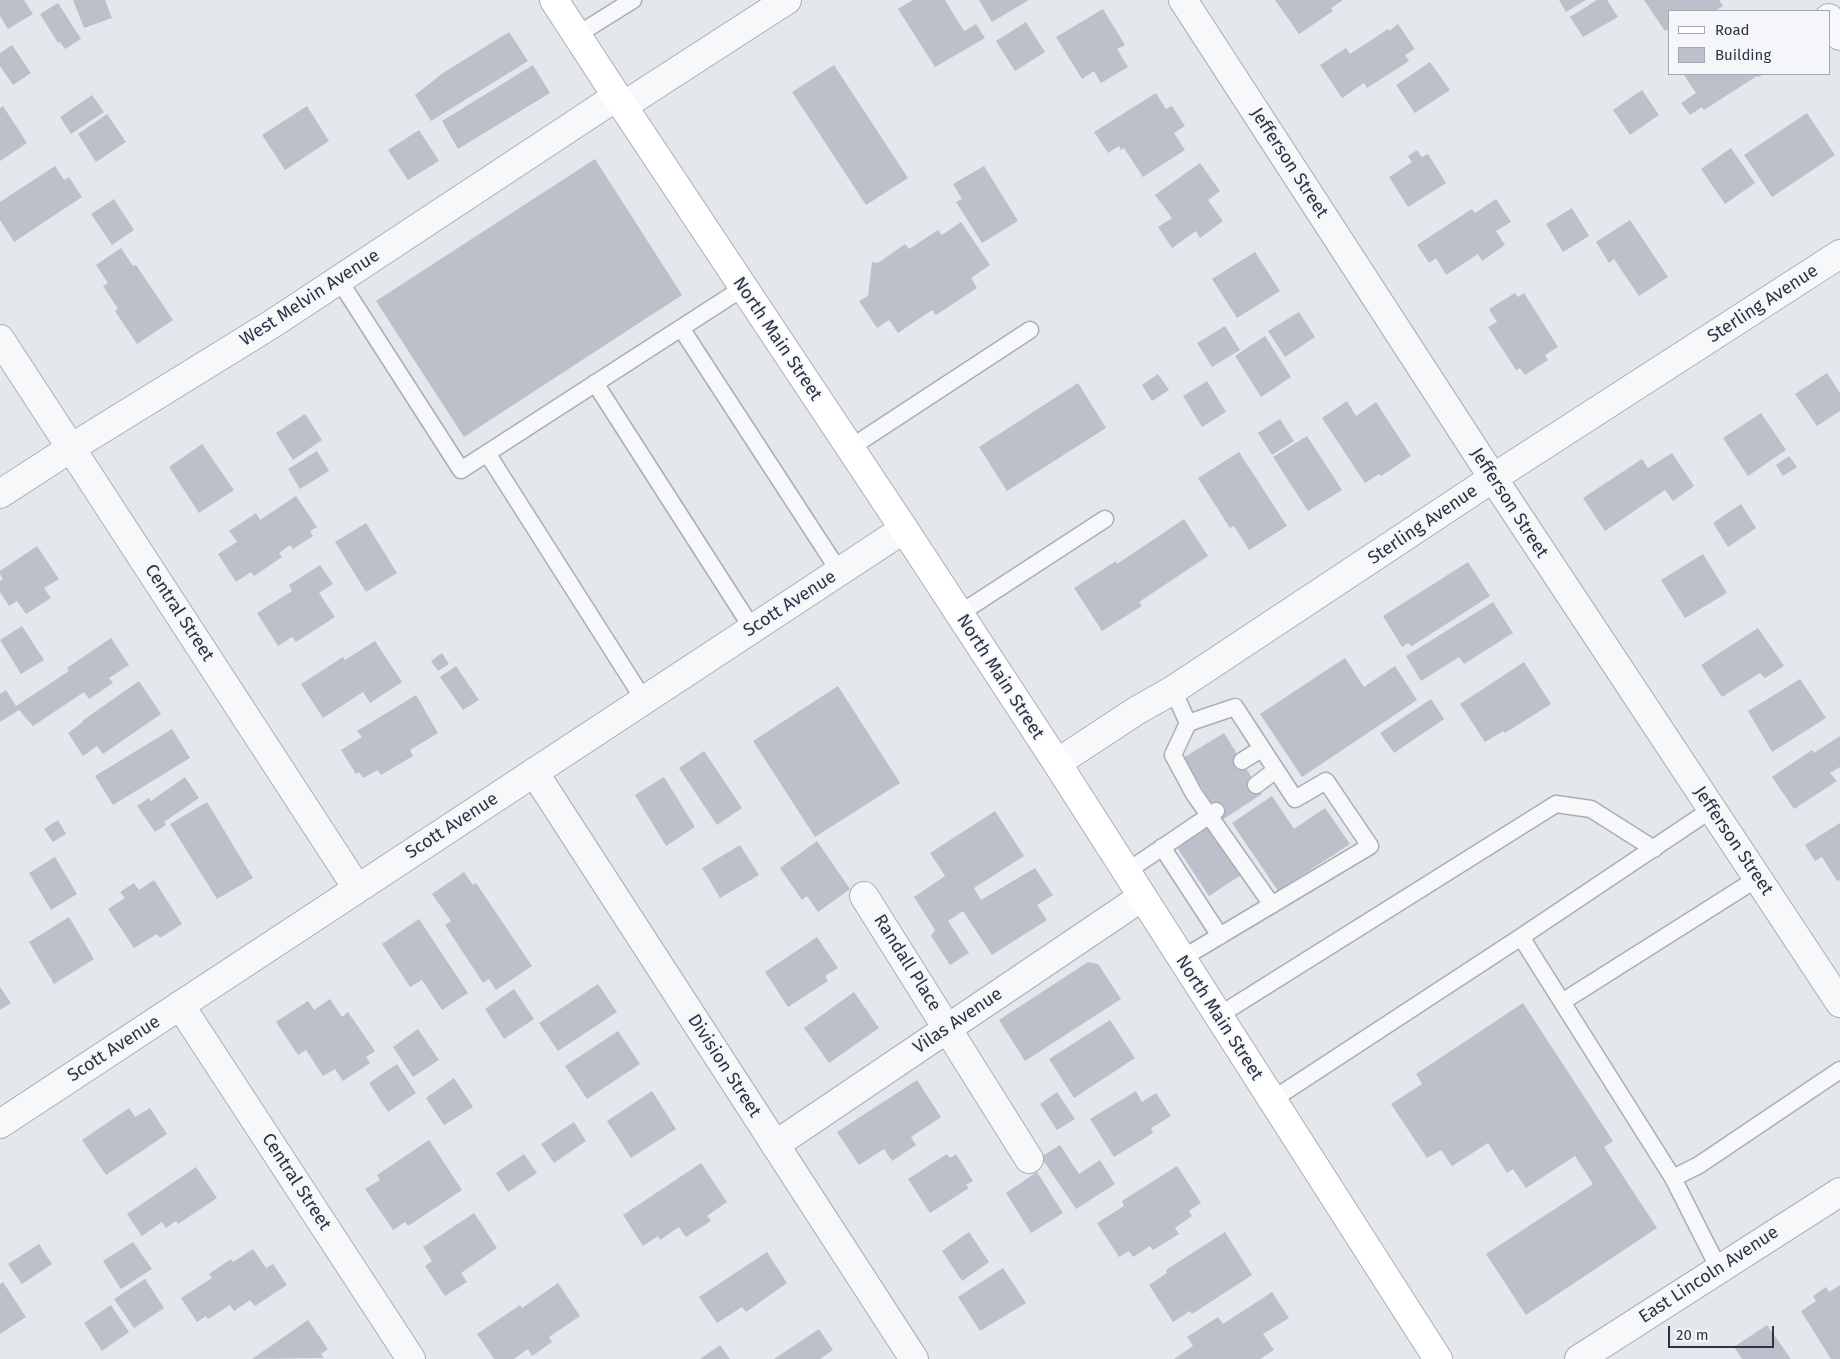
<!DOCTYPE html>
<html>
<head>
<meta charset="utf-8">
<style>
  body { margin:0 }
  #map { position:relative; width:1840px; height:1359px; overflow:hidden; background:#e4e7ec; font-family:"Fira Sans",sans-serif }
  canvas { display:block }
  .legend { position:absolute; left:1668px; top:10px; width:162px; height:65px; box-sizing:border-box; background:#f4f6f9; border:1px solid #a4a8b1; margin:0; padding:6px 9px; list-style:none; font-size:15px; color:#2b3445 }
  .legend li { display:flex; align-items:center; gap:10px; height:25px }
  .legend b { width:25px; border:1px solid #a4a8b1 }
  .scale { position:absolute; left:1668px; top:1326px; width:106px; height:22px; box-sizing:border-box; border:2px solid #2b3445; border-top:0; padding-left:6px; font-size:15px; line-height:18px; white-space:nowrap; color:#2b3445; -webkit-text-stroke:4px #f4f6f9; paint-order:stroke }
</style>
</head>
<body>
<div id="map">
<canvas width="1840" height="1359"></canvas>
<ul class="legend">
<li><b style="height:6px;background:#fff"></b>Road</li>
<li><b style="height:14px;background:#bbc0ca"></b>Building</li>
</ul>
<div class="scale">20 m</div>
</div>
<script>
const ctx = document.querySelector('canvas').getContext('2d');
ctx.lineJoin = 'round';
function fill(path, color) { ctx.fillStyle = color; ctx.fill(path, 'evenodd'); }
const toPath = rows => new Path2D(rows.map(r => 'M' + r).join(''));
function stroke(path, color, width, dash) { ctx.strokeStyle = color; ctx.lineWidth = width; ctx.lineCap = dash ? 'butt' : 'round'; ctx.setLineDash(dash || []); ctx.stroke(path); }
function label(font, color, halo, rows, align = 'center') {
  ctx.font = font + ' "Fira Sans",sans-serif'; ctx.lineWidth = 4; ctx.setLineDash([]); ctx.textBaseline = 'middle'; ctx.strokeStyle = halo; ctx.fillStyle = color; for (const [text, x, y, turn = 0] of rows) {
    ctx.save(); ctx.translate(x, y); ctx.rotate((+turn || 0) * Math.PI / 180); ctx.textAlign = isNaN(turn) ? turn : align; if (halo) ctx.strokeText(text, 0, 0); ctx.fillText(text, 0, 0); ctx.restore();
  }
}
fill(toPath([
  [0,0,24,0,33,14,8,29,0,16],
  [73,0,105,0,112,18,84,28],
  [913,0,945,0,964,31,976,24,985,38,935,67,898,9],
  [979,0,1029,0,992,22],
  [1275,0,1343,0,1331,8,1333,11,1299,34],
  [1559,0,1586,0,1566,12],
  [1597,0,1607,0,1618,17,1583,37,1570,17],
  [1644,0,1719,0,1723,6,1715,11,1669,11,1669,29,1665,31],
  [58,3,81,39,65,49,60,42,58,43,40,14],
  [1103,9,1125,45,1117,49,1128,67,1101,83,1094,71,1082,79,1056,37],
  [1026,22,1045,52,1015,71,996,41],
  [1398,24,1415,49,1405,55,1409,61,1367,88,1364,83,1342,98,1320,65,1346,48,1350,54,1388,29,1389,31],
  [509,32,528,61,431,121,415,95,443,73],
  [12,45,31,73,13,85,0,66,0,53],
  [1430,62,1450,90,1415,113,1396,85],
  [533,65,550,93,458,149,442,121],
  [834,65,908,178,866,205,792,92],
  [1686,74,1763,74,1759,77,1757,76,1704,110,1702,107,1690,115,1681,103,1696,93,1684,75],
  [1642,90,1659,115,1630,135,1613,110],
  [1156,93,1166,109,1172,106,1185,126,1174,133,1185,150,1143,177,1124,148,1121,150,1119,146,1108,153,1094,132],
  [92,95,104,112,71,134,60,117],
  [3,106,27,143,0,161,0,108],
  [307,106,329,141,285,170,262,135],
  [1807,113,1835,155,1772,197,1744,155],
  [107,114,126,142,96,162,78,134],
  [419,130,439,161,408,180,388,150],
  [1731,148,1755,183,1725,204,1701,169],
  [1417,150,1422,157,1428,154,1446,183,1408,207,1389,177,1412,162,1408,156],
  [595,159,682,295,464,437,376,301],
  [1200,163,1220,191,1208,200,1223,221,1200,238,1196,231,1172,248,1158,227,1172,218,1155,195],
  [55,166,64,180,69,177,82,197,14,242,0,220,0,202],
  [984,166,1018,221,982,243,956,202,962,199,953,184],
  [114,199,134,230,112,245,91,214],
  [1496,199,1511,222,1496,231,1505,245,1482,261,1478,254,1446,275,1436,258,1429,263,1417,245,1472,209,1475,213],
  [1572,208,1589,236,1563,252,1546,224],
  [1630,220,1668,277,1639,296,1614,259,1609,263,1596,242],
  [961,222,990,265,971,278,977,288,936,315,932,310,898,333,889,320,877,328,859,301,868,296,872,262,878,263,905,244,909,249,938,230,942,235],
  [121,248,133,266,136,265,173,320,137,344,115,311,118,309,103,286,108,283,96,265],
  [1255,252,1280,291,1237,318,1212,279],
  [1515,293,1518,297,1524,293,1558,347,1545,355,1548,360,1525,375,1520,368,1516,370,1488,327,1497,322,1489,309],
  [1299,312,1315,337,1285,357,1268,331],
  [1225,326,1240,350,1212,367,1197,343],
  [1265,336,1291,377,1261,397,1235,356],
  [1827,373,1840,393,1840,411,1817,426,1795,394],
  [1158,374,1169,390,1152,401,1142,385],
  [1207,381,1226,412,1202,427,1183,396],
  [1078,383,1106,428,1007,491,979,447],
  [1347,401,1356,416,1376,402,1411,456,1381,476,1379,474,1365,483,1322,418],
  [1761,413,1786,450,1748,476,1723,438],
  [305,414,322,440,293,460,276,433],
  [1280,419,1294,441,1272,455,1258,433],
  [1307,436,1342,490,1308,511,1273,457],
  [202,444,234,490,199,513,169,467],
  [317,451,329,471,300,489,288,469],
  [1239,452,1287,526,1249,550,1234,526,1230,528,1198,478],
  [1672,453,1694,486,1673,501,1665,490,1605,531,1583,498,1642,459,1648,468],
  [1789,456,1797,467,1783,476,1776,465],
  [296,496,317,527,310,531,313,536,293,549,290,545,279,553,282,557,254,576,251,572,236,582,218,554,237,542,229,531,256,513,260,520],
  [1741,504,1756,528,1728,547,1713,523],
  [1184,519,1208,556,1139,602,1142,606,1102,631,1074,588,1116,561,1117,564],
  [366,523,397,573,366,592,335,542],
  [37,546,59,579,44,588,51,598,26,614,17,601,9,606,0,592,0,581,3,579,0,574,0,571],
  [1703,554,1727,593,1685,618,1661,580],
  [1468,562,1490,596,1412,646,1408,643,1402,647,1383,616],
  [320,565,333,584,319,593,335,617,296,642,292,637,278,646,257,613,292,591,289,585],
  [1493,602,1513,633,1464,664,1459,657,1421,681,1406,656],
  [22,626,44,660,21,674,0,640],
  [1758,628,1784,666,1765,678,1760,673,1722,697,1701,665],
  [111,638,129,665,109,678,113,683,89,699,84,692,33,726,19,710,0,722,0,694,6,690,16,706,69,671,67,668],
  [375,641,402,682,370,703,363,692,323,718,301,684,343,657,345,660],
  [442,653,449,664,438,671,431,661],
  [1345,658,1364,687,1395,666,1417,700,1302,777,1260,714],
  [1524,662,1551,704,1505,733,1503,731,1485,742,1460,704],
  [456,666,479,700,463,710,440,677],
  [1800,679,1826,718,1772,752,1748,711],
  [139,681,161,714,103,754,97,746,83,756,68,733,83,722,82,721],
  [838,686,900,783,815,837,753,741],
  [416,695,438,733,410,750,413,756,381,775,378,770,363,778,359,772,356,774,341,750,362,737,357,731],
  [1431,699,1444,719,1394,753,1380,733],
  [172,729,190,758,113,805,95,776],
  [1224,733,1262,794,1222,820,1183,758],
  [1840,736,1840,767,1830,773,1837,781,1794,809,1772,777,1812,750,1814,753],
  [704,751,742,808,717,825,679,768],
  [185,777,199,798,164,822,166,825,155,832,137,806,149,798,151,801],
  [664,777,695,827,666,846,635,795],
  [1272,796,1294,829,1325,808,1350,844,1278,891,1232,823],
  [207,802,253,878,217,899,170,824],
  [995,811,1024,856,974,888,981,900,1035,868,1053,895,1037,905,1047,920,992,955,963,911,948,921,969,953,950,965,931,936,935,930,914,897,945,876,930,853],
  [58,820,66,834,53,842,44,829],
  [1840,823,1840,880,1837,881,1822,857,1815,861,1805,845],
  [1208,825,1241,875,1209,896,1176,846],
  [817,841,850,889,818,912,807,896,802,900,780,868],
  [740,845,759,875,720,898,702,868],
  [55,857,77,894,51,910,29,873],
  [464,872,473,885,476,883,532,966,496,990,489,979,483,983,445,925,451,921,432,894],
  [154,880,182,924,160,938,157,934,134,948,108,909,125,898,120,892,134,883,139,890],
  [69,917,94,959,54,984,29,942],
  [419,919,468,993,442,1010,422,980,410,987,382,944],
  [817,937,838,968,825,976,828,981,788,1007,765,972],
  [1088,962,1098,964,1121,999,1025,1061,999,1020],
  [598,984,617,1012,558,1051,539,1023],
  [0,987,11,1003,0,1010],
  [514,989,534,1019,504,1039,485,1009],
  [854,992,879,1028,829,1063,804,1028],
  [330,999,342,1017,348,1012,375,1051,366,1057,370,1063,343,1081,335,1069,323,1076,306,1050,298,1055,276,1022,308,1001,314,1010],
  [1523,1003,1613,1141,1604,1147,1657,1228,1526,1315,1486,1254,1593,1184,1575,1156,1526,1188,1513,1169,1507,1173,1488,1143,1452,1166,1441,1150,1427,1158,1391,1104,1422,1084,1416,1074],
  [1110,1020,1135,1058,1074,1098,1049,1059],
  [418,1029,439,1060,413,1077,393,1047],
  [618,1031,640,1064,587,1099,565,1066],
  [397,1064,416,1093,388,1112,369,1083],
  [454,1078,473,1107,444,1125,426,1098],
  [917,1080,941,1117,911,1137,916,1145,892,1161,884,1149,859,1165,837,1132],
  [652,1091,676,1129,631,1158,607,1121],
  [1136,1091,1142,1102,1156,1093,1171,1116,1151,1128,1153,1133,1114,1157,1090,1119],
  [1057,1092,1075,1119,1057,1130,1040,1104],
  [129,1108,135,1117,150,1108,167,1134,106,1175,82,1140],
  [574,1122,586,1141,554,1163,541,1144],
  [429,1140,462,1190,408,1226,405,1222,393,1230,365,1189,380,1180,377,1175],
  [1060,1145,1079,1174,1100,1160,1115,1184,1076,1209,1041,1157],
  [524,1154,537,1173,508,1192,496,1173],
  [947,1154,950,1158,956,1154,973,1181,966,1185,969,1188,930,1213,908,1179],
  [701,1163,727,1202,707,1216,711,1221,686,1237,679,1227,660,1240,658,1236,643,1246,623,1215],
  [1177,1166,1201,1203,1189,1211,1192,1216,1175,1228,1179,1234,1153,1250,1150,1246,1133,1257,1129,1251,1119,1257,1097,1223,1124,1206,1122,1201],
  [196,1167,217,1198,178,1224,176,1221,166,1228,162,1222,142,1236,127,1214],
  [1037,1172,1063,1213,1031,1233,1006,1193],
  [474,1213,497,1248,461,1273,467,1282,445,1296,425,1266,432,1261,423,1247],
  [969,1232,989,1262,962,1281,942,1251],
  [1225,1232,1252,1275,1192,1314,1190,1311,1173,1322,1149,1285,1167,1273,1166,1270],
  [133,1242,152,1269,121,1289,103,1261],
  [39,1244,52,1264,22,1284,8,1264],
  [253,1249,266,1268,273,1264,287,1285,255,1306,250,1300,234,1311,230,1305,208,1319,206,1316,197,1322,181,1298,212,1278,209,1274,231,1259,233,1262],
  [767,1252,787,1283,746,1312,742,1307,717,1323,699,1297],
  [1003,1268,1026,1303,980,1331,958,1297],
  [145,1279,164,1308,134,1328,114,1299],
  [3,1282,26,1317,0,1334,0,1284],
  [558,1283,580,1316,549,1337,552,1342,532,1356,528,1349,514,1359,494,1359,477,1334,520,1305,522,1308],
  [1840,1285,1840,1359,1831,1359,1801,1311,1816,1301,1813,1296,1826,1287,1829,1292],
  [1272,1292,1289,1318,1263,1334,1274,1350,1260,1359,1174,1359,1193,1346,1187,1337,1218,1317,1223,1324],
  [111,1305,129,1332,102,1351,84,1323],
  [308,1320,328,1349,321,1354,324,1358,252,1359],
  [1767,1325,1791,1359,1742,1359,1734,1347],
  [819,1329,833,1350,820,1359,774,1359],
  [720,1345,730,1359,700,1359]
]), '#bbc0ca');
const lane = toPath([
  [577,35,633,0],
  [339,280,461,470,743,288],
  [681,328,839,571],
  [595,383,752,628],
  [850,448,1030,330],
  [487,453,644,700],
  [959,614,1105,519],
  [1173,690,1188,723,1235,707,1295,799,1326,781,1370,846,1181,959],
  [1188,723,1173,755,1194,794,1272,905],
  [1242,761,1261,749],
  [1256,785,1276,770],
  [1162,847,1220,936],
  [1126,872,1216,811],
  [1521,937,1673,1178,1719,1269],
  [1562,1002,1758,878],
  [1218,1016,1556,804,1591,809,1654,849],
  [1272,1100,1521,937,1712,809],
  [1673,1178,1699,1165,1840,1070]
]);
const street = toPath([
  [1183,0,1493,478,1840,1003],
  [1829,18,1840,36],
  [623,106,787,0],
  [0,339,357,888],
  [0,494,71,448,272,324,616,97],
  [1057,763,1136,711,1173,690,1493,478,1840,254],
  [534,772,914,1359],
  [864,896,1029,1159],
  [180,1005,411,1359],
  [0,1124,904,529],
  [775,1145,1142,897],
  [1579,1359,1840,1192]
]);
const secondary = toPath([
  [554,0,623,106,904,529,1057,763,1438,1359]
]);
stroke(lane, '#a9aeb7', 19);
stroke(street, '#a9aeb7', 30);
stroke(secondary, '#a9aeb7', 30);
stroke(lane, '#f7f8fa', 16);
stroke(street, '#f7f8fa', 28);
stroke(secondary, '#fff', 28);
label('18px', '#2b3445', '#f4f6f9', [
  ["Jefferson Street",1289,163,57],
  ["West Melvin Avenue",310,298,-33],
  ["Sterling Avenue",1763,304,-33],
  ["North Main Street",777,339,56],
  ["Jefferson Street",1509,503,57],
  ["Sterling Avenue",1423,525,-34],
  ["Scott Avenue",790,604,-33],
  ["Central Street",179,613,57],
  ["North Main Street",1000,677,57],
  ["Scott Avenue",452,826,-33],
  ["Jefferson Street",1733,841,56],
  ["Randall Place",907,963,58],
  ["North Main Street",1219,1018,57],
  ["Vilas Avenue",958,1021,-34],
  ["Scott Avenue",114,1049,-33],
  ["Division Street",724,1066,57],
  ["Central Street",296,1182,57],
  ["East Lincoln Avenue",1709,1275,-33]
]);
</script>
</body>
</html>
